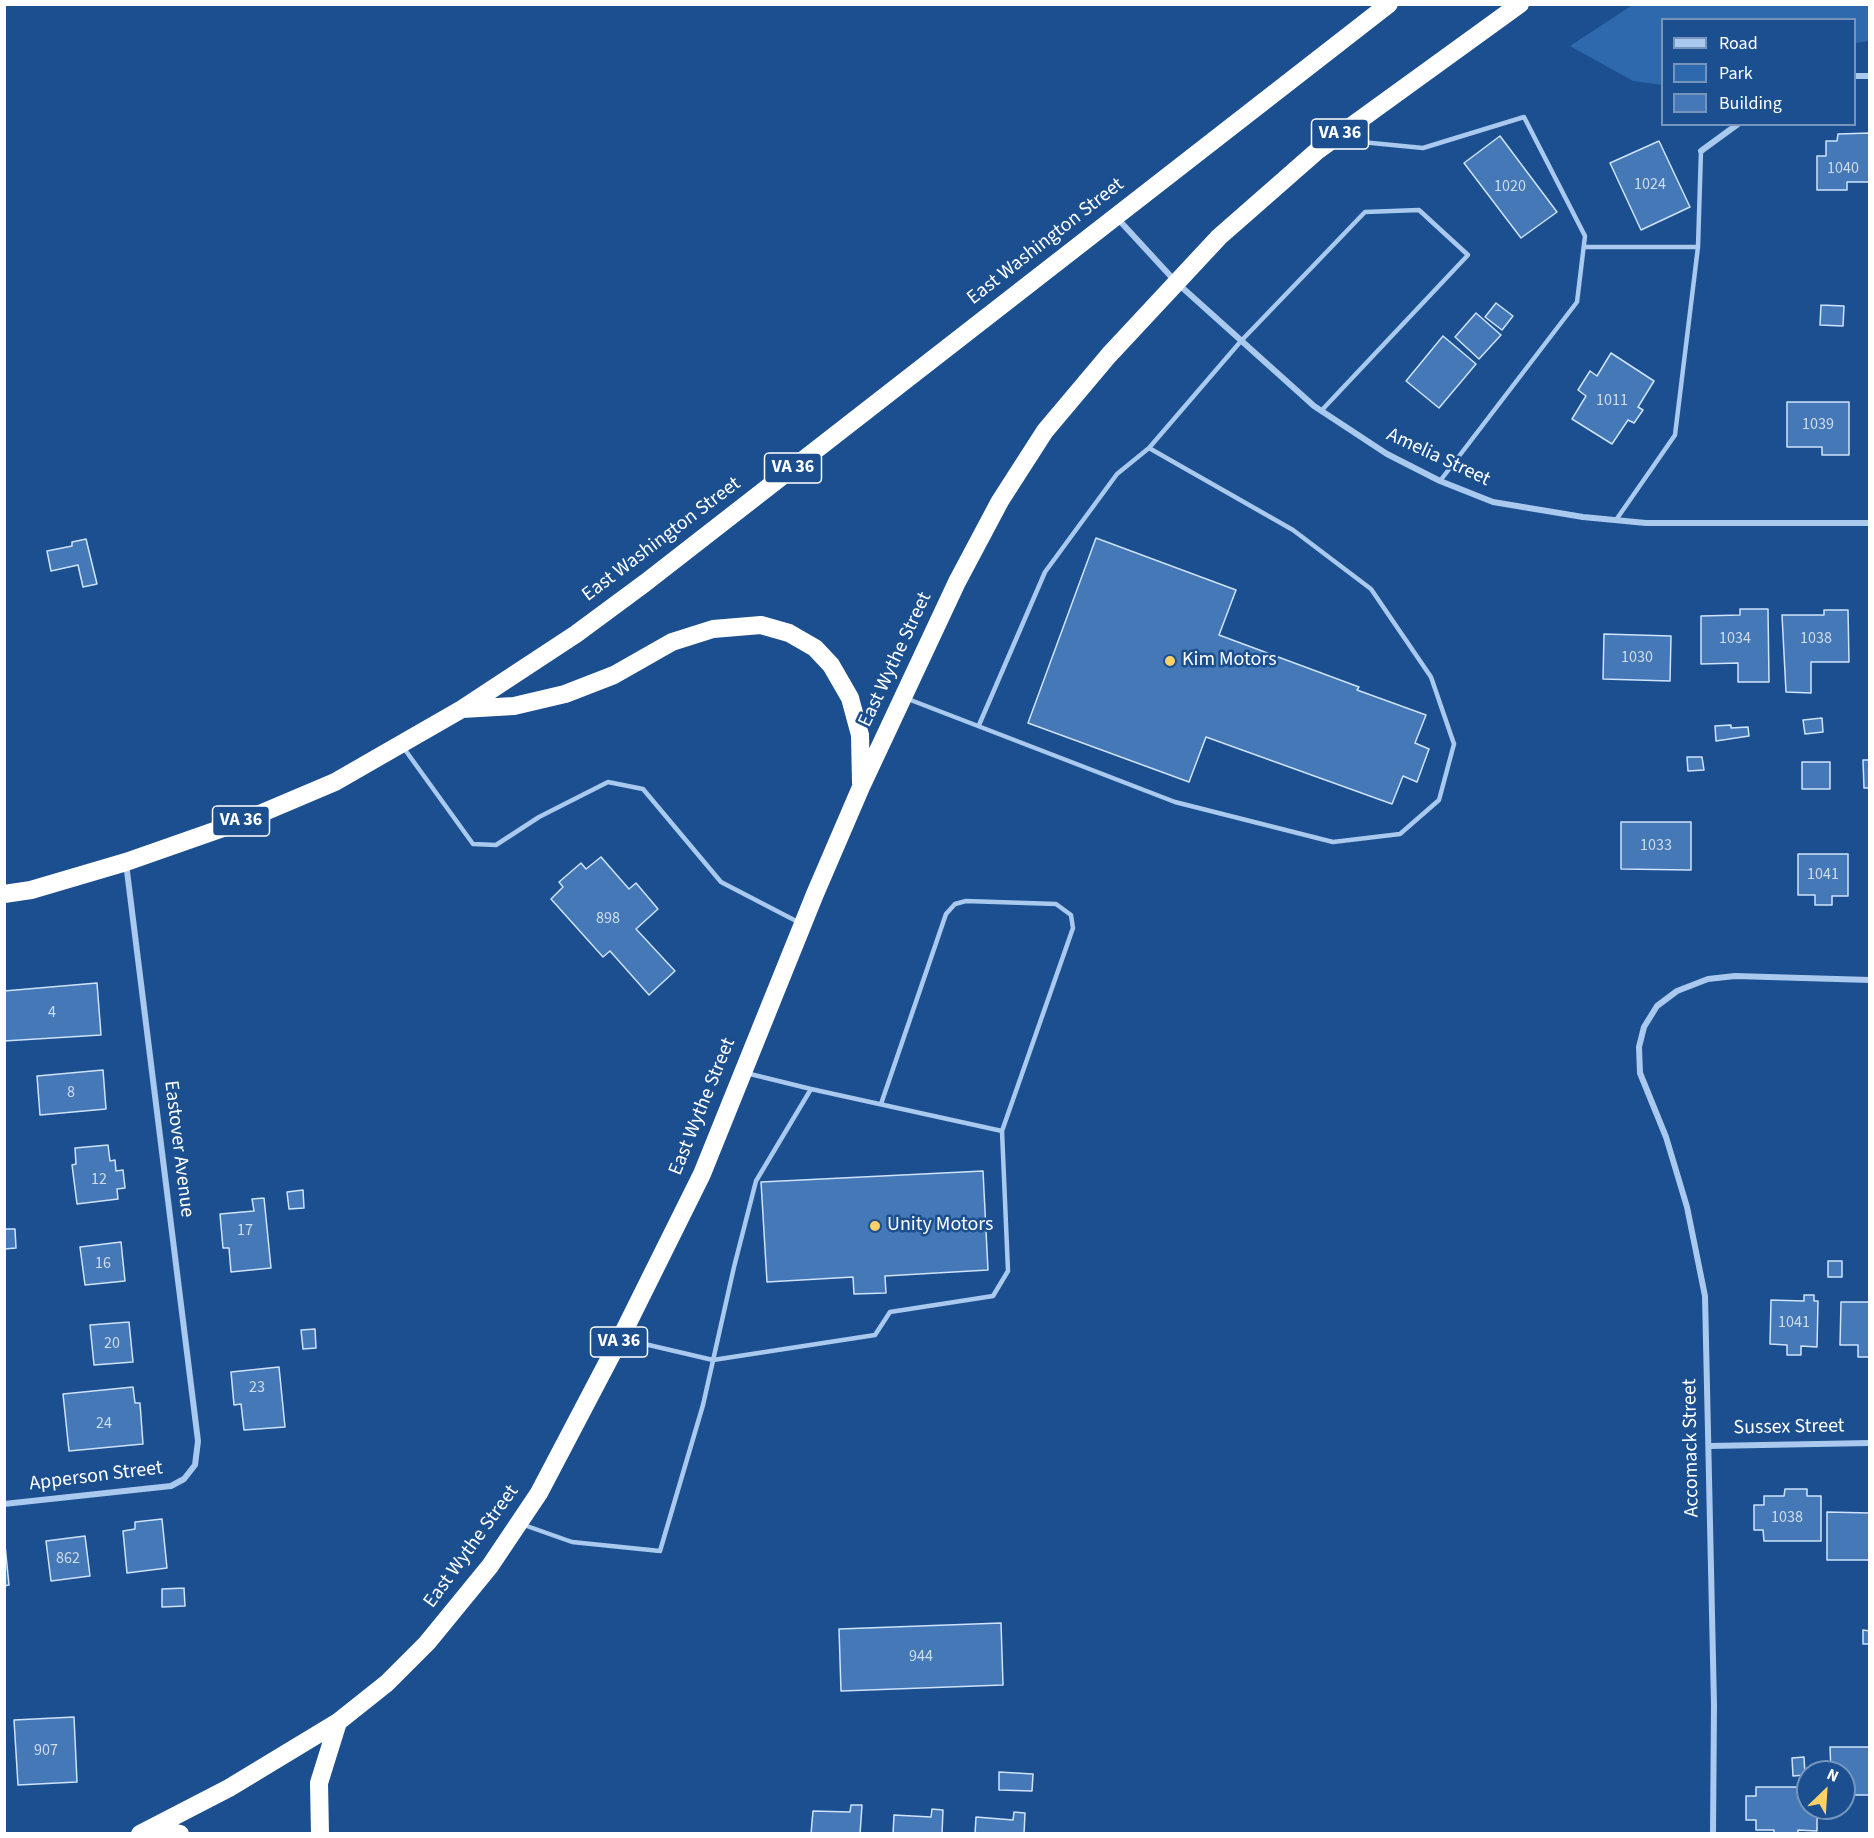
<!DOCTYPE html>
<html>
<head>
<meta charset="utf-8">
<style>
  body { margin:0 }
  #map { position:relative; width:1874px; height:1838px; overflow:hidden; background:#1b4f8f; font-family:"Source Sans 3",sans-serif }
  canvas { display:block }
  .frame { position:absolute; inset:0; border:6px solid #fff; pointer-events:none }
  .legend { position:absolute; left:1661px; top:18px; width:195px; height:108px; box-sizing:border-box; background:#1b4f8f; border:2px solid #7695bc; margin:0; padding:8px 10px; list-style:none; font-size:18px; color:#fff }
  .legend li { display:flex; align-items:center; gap:12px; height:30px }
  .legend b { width:30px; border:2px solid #7695bc }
  .north { position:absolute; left:1796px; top:1760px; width:60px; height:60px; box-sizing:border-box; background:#1b4f8f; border:2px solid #7695bc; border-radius:50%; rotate:25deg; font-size:16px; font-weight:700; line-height:24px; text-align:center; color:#fff }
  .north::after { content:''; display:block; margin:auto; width:21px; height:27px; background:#ffd166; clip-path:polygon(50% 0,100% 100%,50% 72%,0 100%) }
</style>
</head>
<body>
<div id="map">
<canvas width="1874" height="1838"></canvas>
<div class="frame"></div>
<ul class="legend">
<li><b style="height:8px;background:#a9c9ee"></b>Road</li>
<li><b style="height:16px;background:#2e69ad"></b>Park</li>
<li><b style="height:16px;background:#4478b7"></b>Building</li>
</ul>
<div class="north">N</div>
</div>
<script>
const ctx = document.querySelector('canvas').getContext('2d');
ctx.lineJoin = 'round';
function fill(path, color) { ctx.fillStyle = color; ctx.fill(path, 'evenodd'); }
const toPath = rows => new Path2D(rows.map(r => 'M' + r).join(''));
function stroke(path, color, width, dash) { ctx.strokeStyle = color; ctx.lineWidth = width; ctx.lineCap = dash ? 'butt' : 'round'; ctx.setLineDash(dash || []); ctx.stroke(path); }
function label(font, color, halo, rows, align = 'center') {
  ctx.font = font + ' "Source Sans 3",sans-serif'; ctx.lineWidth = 5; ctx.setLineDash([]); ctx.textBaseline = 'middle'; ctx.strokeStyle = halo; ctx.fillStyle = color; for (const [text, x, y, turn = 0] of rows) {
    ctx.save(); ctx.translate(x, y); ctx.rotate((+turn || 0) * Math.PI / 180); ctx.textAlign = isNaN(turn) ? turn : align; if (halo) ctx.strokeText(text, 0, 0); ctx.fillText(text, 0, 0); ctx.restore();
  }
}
fill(toPath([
  [1634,4,1869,5,1869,41,1855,43,1854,20,1662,20,1662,85,1633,81,1570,46]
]), '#2e69ad');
const building = toPath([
  [1870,133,1870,182,1847,182,1847,190,1817,190,1817,156,1826,156,1826,141,1837,141,1838,134,1870,133],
  [1500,136,1557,212,1521,238,1464,163,1500,136],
  [1659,141,1690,207,1641,230,1610,163,1659,141],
  [1496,303,1513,316,1502,330,1485,317,1496,303],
  [1821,305,1844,306,1843,326,1820,325,1821,305],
  [1476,313,1501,335,1479,359,1455,337,1476,313],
  [1443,336,1476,364,1439,408,1406,381,1443,336],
  [1611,353,1654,381,1638,407,1643,410,1634,423,1628,420,1612,444,1572,419,1586,396,1578,390,1590,371,1597,376,1611,353],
  [1787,402,1849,402,1849,455,1822,455,1822,447,1787,447,1787,402],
  [1096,538,1236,590,1219,635,1359,687,1357,690,1426,715,1415,743,1429,749,1417,782,1403,776,1392,804,1206,737,1189,782,1028,723,1096,538],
  [86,539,97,584,83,587,78,565,51,571,47,551,72,546,72,542,86,539],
  [1740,609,1768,609,1769,682,1738,682,1738,663,1701,664,1701,616,1740,615,1740,609],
  [1824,610,1848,610,1849,662,1811,662,1811,693,1786,692,1782,615,1824,615,1824,610],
  [1604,634,1671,636,1670,681,1603,679,1604,634],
  [1822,718,1823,732,1805,734,1803,720,1822,718],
  [1731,725,1731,728,1748,727,1749,736,1716,741,1715,726,1731,725],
  [1687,757,1702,757,1704,770,1688,771,1687,757],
  [1863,760,1870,760,1870,788,1864,788,1863,760],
  [1802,762,1830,762,1830,789,1802,789,1802,762],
  [1621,822,1691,822,1691,870,1621,869,1621,822],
  [1798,854,1848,854,1848,896,1832,896,1832,905,1815,905,1815,895,1798,895,1798,854],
  [601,857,629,889,636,883,658,909,636,929,675,971,649,995,610,951,603,957,551,899,563,887,559,882,581,863,586,869,601,857],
  [97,983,101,1035,4,1041,4,991,97,983],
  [103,1070,106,1109,40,1115,37,1076,103,1070],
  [108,1145,110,1161,115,1160,116,1171,123,1170,125,1188,117,1189,118,1199,77,1204,72,1165,76,1164,75,1148,108,1145],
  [983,1171,988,1270,885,1276,886,1293,854,1294,853,1277,767,1282,761,1182,983,1171],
  [303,1190,304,1208,289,1209,287,1192,303,1190],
  [264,1198,271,1268,231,1272,229,1248,223,1248,220,1214,254,1211,252,1199,264,1198],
  [4,1229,15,1229,16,1248,4,1249,4,1229],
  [121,1242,125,1281,85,1285,80,1247,121,1242],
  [1828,1261,1842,1261,1842,1277,1828,1277,1828,1261],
  [1804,1295,1814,1295,1814,1301,1818,1301,1817,1347,1801,1346,1801,1355,1787,1355,1787,1345,1770,1344,1771,1300,1804,1301,1804,1295],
  [1841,1302,1870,1302,1870,1357,1858,1357,1858,1345,1840,1345,1841,1302],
  [129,1322,133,1362,94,1365,90,1325,129,1322],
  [315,1329,316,1348,303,1349,301,1330,315,1329],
  [279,1367,285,1427,244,1430,241,1404,234,1405,231,1372,279,1367],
  [133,1387,135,1403,140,1403,143,1444,69,1451,63,1394,133,1387],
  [1785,1489,1807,1489,1807,1496,1821,1496,1821,1541,1764,1541,1763,1530,1754,1530,1754,1505,1764,1505,1764,1496,1784,1496,1785,1489],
  [1827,1512,1870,1513,1870,1560,1827,1560,1827,1512],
  [162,1519,167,1568,127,1573,123,1531,135,1529,135,1522,162,1519],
  [85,1536,90,1576,51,1581,46,1541,85,1536],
  [5,1545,9,1585,4,1586,4,1545,5,1545],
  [184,1588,185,1606,162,1607,162,1589,184,1588],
  [1001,1623,1003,1685,841,1691,839,1629,1001,1623],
  [1863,1630,1870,1631,1870,1644,1863,1644,1863,1630],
  [74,1717,77,1782,18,1785,14,1720,74,1717],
  [1830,1747,1870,1747,1870,1795,1844,1795,1844,1772,1831,1772,1830,1747],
  [1804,1757,1805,1775,1793,1776,1792,1758,1804,1757],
  [999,1772,1033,1774,1032,1791,999,1790,999,1772],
  [1756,1787,1808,1787,1808,1808,1817,1808,1817,1831,1798,1830,1798,1834,1774,1834,1774,1830,1756,1830,1756,1820,1746,1820,1746,1796,1756,1796,1756,1787],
  [851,1805,862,1805,860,1834,811,1834,813,1811,850,1812,851,1805],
  [932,1809,943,1810,942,1834,893,1834,894,1815,931,1817,932,1809],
  [1014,1812,1025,1813,1024,1834,975,1834,976,1817,1013,1820,1014,1812]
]);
fill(building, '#4478b7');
stroke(building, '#cfe3fa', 1.5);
stroke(toPath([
  [1341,140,1423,148,1524,117,1585,236,1577,302,1440,481],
  [1584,247,1698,247,1675,435,1616,520],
  [1698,247,1701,151],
  [1149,448,1241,341,1365,212,1419,210,1468,255,1321,411],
  [908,699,1175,802,1333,842,1400,834,1439,800,1454,744,1431,677,1371,589,1293,530,1149,448,1117,474,1045,572,979,725],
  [403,747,473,844,496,845,539,817,608,782,643,789,721,882,800,923],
  [881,1104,946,914,955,904,966,901,1056,904,1071,915,1073,928,1002,1131],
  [623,1339,713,1360,875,1335,890,1312,993,1296,1008,1271,1002,1131,811,1089],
  [524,1525,572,1542,660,1551,703,1405,734,1267,756,1181,811,1089,746,1073]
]), '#a9c9ee', 4.5);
stroke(toPath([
  [1854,76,1870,76],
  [1701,151,1738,124],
  [1118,219,1176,282,1314,406,1387,454,1440,481,1493,502,1583,517,1646,523,1870,523],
  [1709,1446,1870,1443],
  [4,1504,171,1486,184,1479,195,1465,198,1441,126,863],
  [1713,1834,1714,1705,1705,1296,1687,1207,1666,1137,1640,1073,1639,1047,1644,1027,1657,1006,1677,991,1708,979,1735,976,1870,980]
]), '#a9c9ee', 6);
stroke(toPath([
  [462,709,514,706,565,694,614,675,672,642,713,629,761,625,789,633,815,648,831,665,850,698,860,735,861,783],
  [4,894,31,890,126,862,243,821,335,782,462,709,576,634,645,583,1389,4],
  [150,1829,180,1834],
  [140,1834,229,1788,338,1722,387,1683,427,1643,490,1566,539,1493,624,1331,702,1174,815,894,861,787,957,582,1000,501,1045,431,1109,355,1219,237,1317,151,1520,4],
  [320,1834,319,1783,338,1722]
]), '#fff', 18);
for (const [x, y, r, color] of [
  [1170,661,6,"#ffd166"],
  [875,1226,6,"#ffd166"]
]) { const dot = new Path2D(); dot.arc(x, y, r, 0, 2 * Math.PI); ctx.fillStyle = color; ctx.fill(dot); stroke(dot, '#1b4f8f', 2); }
label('16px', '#d0dded', null, [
  ["1040",1843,169],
  ["1024",1650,185],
  ["1020",1510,187],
  ["1011",1612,401],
  ["1039",1818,425],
  ["1034",1735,639],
  ["1038",1816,639],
  ["1030",1637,658],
  ["1033",1656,846],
  ["1041",1823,875],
  ["898",608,919],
  ["4",52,1013],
  ["8",71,1093],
  ["12",99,1180],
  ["17",245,1231],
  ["16",103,1264],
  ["1041",1794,1323],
  ["20",112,1344],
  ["23",257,1388],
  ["24",104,1424],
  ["1038",1787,1518],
  ["862",68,1559],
  ["944",921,1657],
  ["907",46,1751]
]);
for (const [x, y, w] of [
  [1340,134,57],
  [793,468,57],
  [241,821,57],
  [619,1342,57]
]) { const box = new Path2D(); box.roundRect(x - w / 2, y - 15, w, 30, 4.5); ctx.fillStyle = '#1b4f8f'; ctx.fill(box); stroke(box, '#fff', 1.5); }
label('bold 18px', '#fff', null, [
  ["VA 36",1340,134],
  ["VA 36",793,468],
  ["VA 36",241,821],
  ["VA 36",619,1342]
]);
label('20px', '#fff', '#1b4f8f', [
  ["East Washington Street",1046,242,-38],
  ["Amelia Street",1438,458,25],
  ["East Washington Street",662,540,-37],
  ["East Wythe Street",896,660,-65],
  ["East Wythe Street",703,1107,-68],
  ["Eastover Avenue",178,1149,83],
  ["Sussex Street",1789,1428,-1],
  ["Accomack Street",1692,1448,-91],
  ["Apperson Street",96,1477,-7],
  ["East Wythe Street",472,1547,-54]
]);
label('20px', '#fff', '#1b4f8f', [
  ["Kim Motors",1182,661],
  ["Unity Motors",887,1226]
], 'left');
</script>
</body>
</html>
